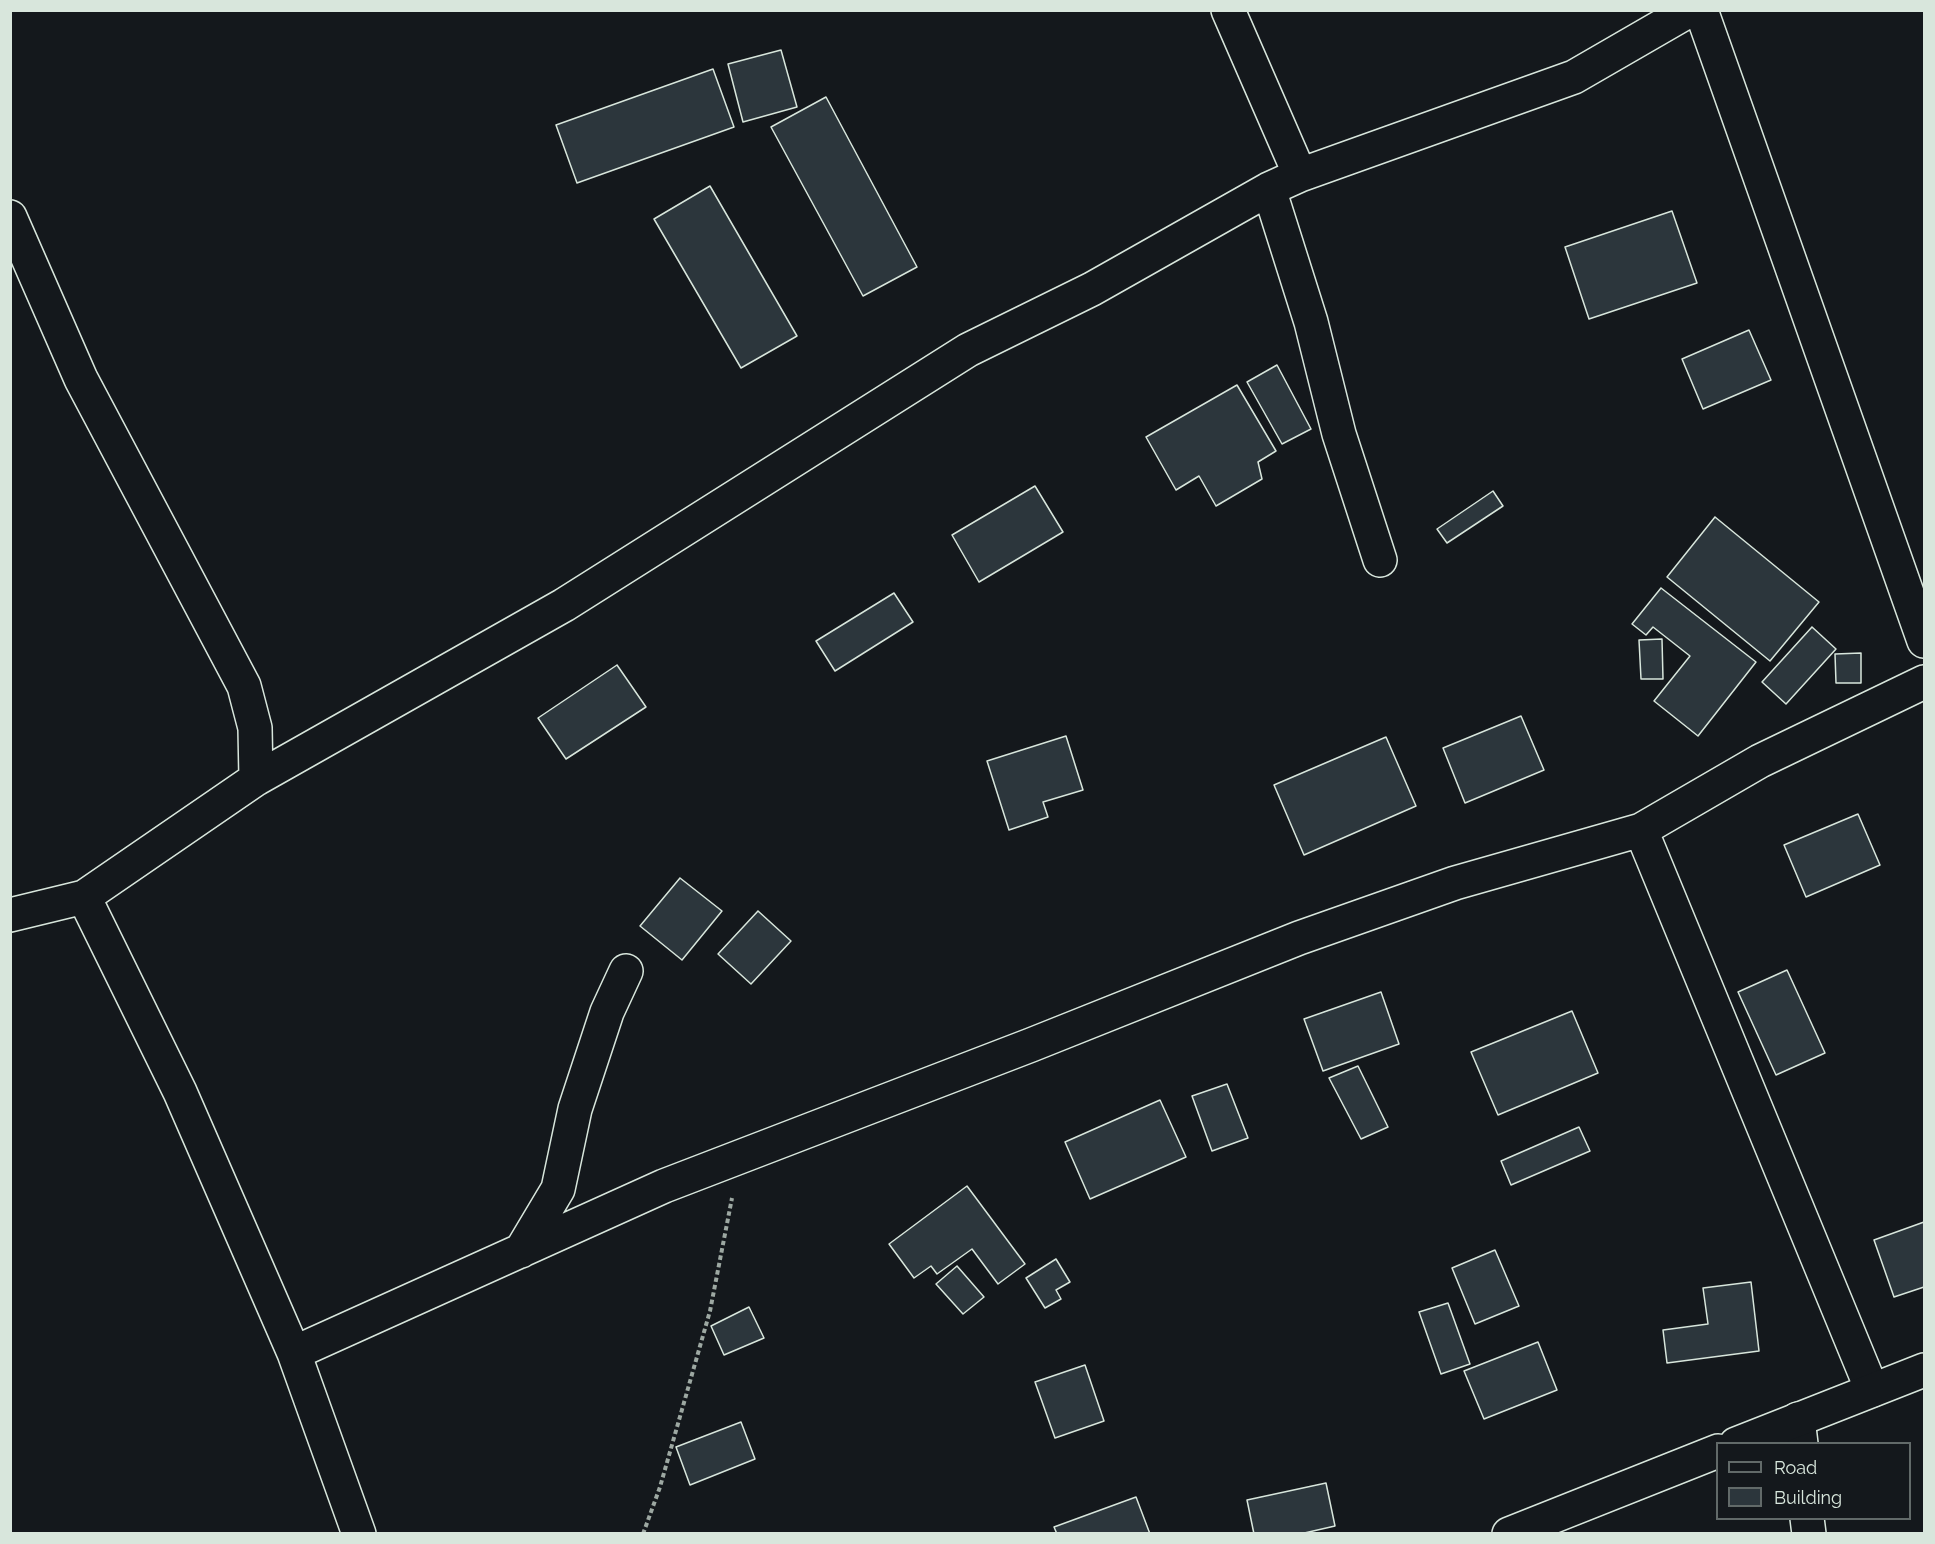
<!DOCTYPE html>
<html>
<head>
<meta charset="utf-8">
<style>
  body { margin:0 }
  #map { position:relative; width:1935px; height:1544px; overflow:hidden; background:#14181c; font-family:Raleway,sans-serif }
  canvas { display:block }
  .frame { position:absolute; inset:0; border:12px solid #d8e6dc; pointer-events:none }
  .legend { position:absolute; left:1716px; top:1442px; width:195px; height:78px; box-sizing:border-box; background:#14181c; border:2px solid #626a69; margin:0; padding:8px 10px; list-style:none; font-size:18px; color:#d8e6dc }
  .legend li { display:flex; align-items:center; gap:12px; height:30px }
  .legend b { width:30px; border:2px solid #626a69 }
</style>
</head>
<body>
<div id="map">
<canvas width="1935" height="1544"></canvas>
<div class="frame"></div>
<ul class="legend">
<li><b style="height:8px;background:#14181c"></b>Road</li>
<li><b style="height:16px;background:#2c363c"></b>Building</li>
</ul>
</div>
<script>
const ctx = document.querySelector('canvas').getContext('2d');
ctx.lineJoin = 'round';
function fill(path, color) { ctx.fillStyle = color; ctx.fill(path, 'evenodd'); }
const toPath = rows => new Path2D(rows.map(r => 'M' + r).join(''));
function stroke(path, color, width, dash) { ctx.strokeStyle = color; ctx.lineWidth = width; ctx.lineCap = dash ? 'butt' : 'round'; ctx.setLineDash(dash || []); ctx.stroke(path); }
const building = toPath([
  [781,50,797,107,743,122,728,64,781,50],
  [713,69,734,127,577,183,556,125,713,69],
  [826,97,917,267,863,296,771,127,826,97],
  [710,186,797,336,741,368,654,219,710,186],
  [1672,211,1697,283,1589,319,1565,247,1672,211],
  [1749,330,1771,380,1703,409,1682,359,1749,330],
  [1277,365,1311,429,1282,444,1247,382,1277,365],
  [1237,385,1276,451,1258,462,1262,479,1216,506,1199,476,1176,490,1146,437,1237,385],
  [1035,486,1063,532,979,582,952,535,1035,486],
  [1493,491,1503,506,1447,543,1437,529,1493,491],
  [1715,517,1819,602,1770,661,1667,577,1715,517],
  [1661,588,1756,662,1698,736,1654,701,1690,656,1653,627,1646,635,1632,624,1661,588],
  [894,593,913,622,835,671,816,641,894,593],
  [1812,627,1836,649,1786,704,1762,682,1812,627],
  [1662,639,1663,679,1641,679,1639,640,1662,639],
  [1861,653,1861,683,1836,683,1835,654,1861,653],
  [617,665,646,707,566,759,538,718,617,665],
  [1521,716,1544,770,1465,803,1443,748,1521,716],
  [1066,736,1083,790,1043,802,1048,817,1009,830,987,761,1066,736],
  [1386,737,1416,806,1304,855,1274,785,1386,737],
  [1858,814,1880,865,1806,897,1784,845,1858,814],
  [680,878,722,911,682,960,640,926,680,878],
  [758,911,791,941,751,984,718,954,758,911],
  [1787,970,1825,1053,1776,1075,1738,992,1787,970],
  [1381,992,1399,1044,1323,1071,1304,1019,1381,992],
  [1572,1011,1598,1073,1498,1115,1471,1052,1572,1011],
  [1358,1066,1388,1127,1361,1139,1329,1078,1358,1066],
  [1227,1084,1248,1138,1212,1151,1192,1096,1227,1084],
  [1160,1100,1186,1157,1090,1199,1065,1142,1160,1100],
  [1579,1127,1590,1151,1511,1185,1501,1161,1579,1127],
  [967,1186,1025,1264,998,1284,972,1249,937,1274,931,1266,914,1278,889,1244,967,1186],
  [1924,1222,1924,1287,1894,1297,1874,1240,1924,1222],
  [1495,1250,1519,1306,1475,1324,1452,1268,1495,1250],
  [1056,1259,1070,1282,1056,1290,1061,1299,1045,1308,1026,1278,1056,1259],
  [957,1266,984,1297,963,1314,936,1284,957,1266],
  [1751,1282,1759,1351,1667,1363,1663,1330,1708,1324,1703,1288,1751,1282],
  [1448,1303,1470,1364,1441,1374,1419,1312,1448,1303],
  [749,1307,764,1338,724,1355,711,1326,749,1307],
  [1538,1342,1557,1390,1484,1419,1464,1371,1538,1342],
  [1085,1365,1104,1421,1055,1438,1035,1382,1085,1365],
  [741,1422,755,1459,690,1485,676,1447,741,1422],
  [1326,1483,1335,1526,1300,1534,1254,1534,1247,1500,1326,1483],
  [1136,1497,1150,1534,1057,1534,1054,1527,1136,1497]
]);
fill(building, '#2c363c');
stroke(building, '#d8e6dc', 1.5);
const minor = toPath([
  [1228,10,1300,175],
  [1701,10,1924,641],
  [1269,189,1311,322,1339,434,1380,560],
  [10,217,81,379,244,686,255,728,256,779],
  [1641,830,1872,1390],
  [84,897,180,1092,294,1353,359,1534],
  [10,915,84,897,256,779,564,605,968,350,1092,289,1269,189,1300,175,1574,77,1690,10],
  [521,1251,558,1189,575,1109,607,1012,626,971],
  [294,1353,664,1186,1031,1045,1299,938,1455,883,1641,830,1760,761,1924,682],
  [1798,1419,1801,1444],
  [1807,1518,1809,1534]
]);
const tertiary = toPath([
  [1736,1444,1924,1370],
  [1509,1534,1718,1451]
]);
stroke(minor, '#d8e6dc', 36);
stroke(tertiary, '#d8e6dc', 36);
stroke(toPath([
  [643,1534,660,1487,710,1311,732,1198]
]), '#9da8a2', 4, [4.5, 3]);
stroke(minor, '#14181c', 33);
stroke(tertiary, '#14181c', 33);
</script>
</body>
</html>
